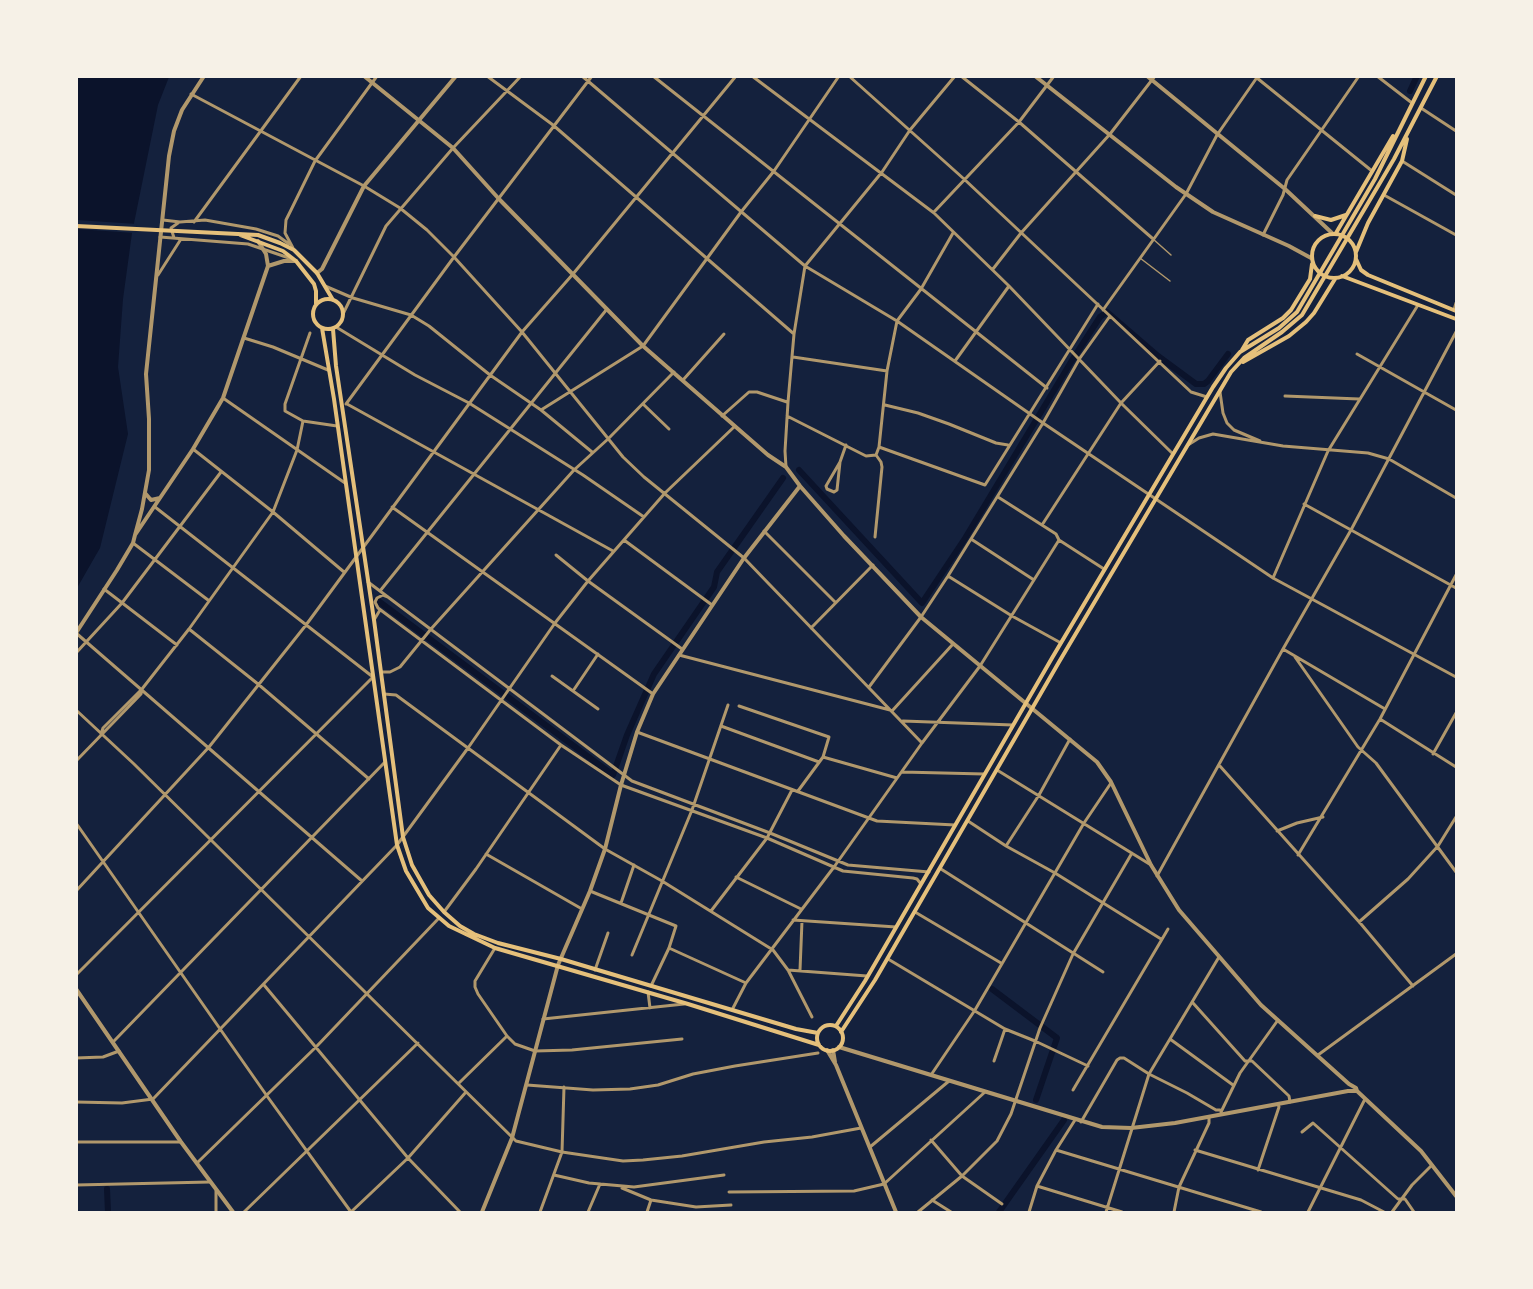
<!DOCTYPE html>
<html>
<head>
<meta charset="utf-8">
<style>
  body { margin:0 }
  #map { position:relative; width:1533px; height:1289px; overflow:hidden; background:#14213d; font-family:Barlow,sans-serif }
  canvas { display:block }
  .frame { position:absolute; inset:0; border:78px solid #f6f1e7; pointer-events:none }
</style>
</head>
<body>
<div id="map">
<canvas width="1533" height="1289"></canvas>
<div class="frame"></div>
</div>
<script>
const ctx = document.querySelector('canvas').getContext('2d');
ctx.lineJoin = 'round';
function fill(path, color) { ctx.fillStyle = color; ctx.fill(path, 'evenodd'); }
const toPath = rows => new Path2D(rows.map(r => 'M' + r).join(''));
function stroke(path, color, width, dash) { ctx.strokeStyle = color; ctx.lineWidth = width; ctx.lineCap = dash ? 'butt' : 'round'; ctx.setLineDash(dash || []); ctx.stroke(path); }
fill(toPath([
  [77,77,169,77,158,105,132,233,123,299,118,367,128,434,100,548,77,588]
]), '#0b132b');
fill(toPath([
  [77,220,137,224,135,233,76,229]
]), '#14213d');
stroke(toPath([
  [1410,91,1417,76],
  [799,470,922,603,964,540,1071,362,1100,317,1107,312,1158,356,1196,384,1204,384,1208,381,1228,354],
  [377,600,613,775,627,735,654,674,714,587,717,572,783,478],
  [992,989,1057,1038,1036,1100],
  [107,1189,108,1212],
  [999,1212,1064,1120]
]), '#0b132b', 6);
stroke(toPath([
  [1153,239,1171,255],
  [1140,258,1170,281]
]), '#b1986c', 1.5);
stroke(toPath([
  [487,76,553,125,794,334],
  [582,76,805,266,897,321,1043,423,1273,578,1456,677],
  [653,76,1047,388],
  [752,76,934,213,1009,286,1121,403,1173,454],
  [849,76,964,179,1191,392,1207,397],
  [961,76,1019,122,1152,238],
  [1377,76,1412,103],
  [1257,78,1372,171],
  [191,94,364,186,400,208,427,230,454,257,522,332,623,457,644,477,744,558,922,743],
  [1421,108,1456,131],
  [1402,161,1456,195],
  [1384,195,1456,235],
  [934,212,1019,122,1054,76],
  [163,220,180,222,205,220,256,229,278,236,289,244],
  [194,222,301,76],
  [1263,235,1283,195,1287,180,1359,76],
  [160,237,248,244,292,259],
  [174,238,171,228,178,223],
  [293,248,285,233,286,220,291,210,315,161,377,76],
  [993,269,1021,233,1110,134,1155,76],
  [158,275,181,239],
  [325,286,353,298,411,315,429,326,490,375,541,410,592,452],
  [1103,310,1186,194,1217,135,1258,76],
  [1454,310,1456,303],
  [343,314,386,226,453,148,521,76],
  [336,327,415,375,469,403,583,475,644,517],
  [310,333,285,404,285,411,303,421,337,426],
  [244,338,273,347,328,370],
  [1357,354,1456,410],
  [793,357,887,371],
  [955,361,1009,286],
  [683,380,724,334],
  [1220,392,1223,413,1227,423,1234,430,1260,441],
  [1285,396,1359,399],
  [223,398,345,483],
  [346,404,454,257,592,76],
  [347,404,613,551],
  [643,404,669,429],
  [885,405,918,413,949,424,996,443,1008,445],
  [541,410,643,346,741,212,774,171,839,76],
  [722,416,749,392,757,392,787,402],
  [787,416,866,456,876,455,879,447,887,371,897,321,921,289,953,233],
  [1188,445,1199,438,1213,434,1283,446,1368,453,1389,459,1456,498],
  [879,447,985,485,1098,304],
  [193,449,273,512,344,572],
  [840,462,826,486,827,489,834,492,837,490,840,462,846,445],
  [786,467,785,451,788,402,794,334,805,266,882,172,910,130,955,76],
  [998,497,1056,534,1059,540,1104,569],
  [1304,504,1456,588],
  [392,507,653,694],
  [1042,525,1121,403,1160,361],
  [764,531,835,602],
  [875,537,882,467,881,462,876,455],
  [971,539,1034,580],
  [624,540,712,605],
  [133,543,208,600],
  [556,555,588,581,682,649],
  [948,576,1012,616,1061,643],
  [1273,578,1328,451,1418,305],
  [368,582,632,781,770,833,848,865,929,872],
  [104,589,177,645],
  [380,591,607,309],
  [388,597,383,595,377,598,375,602,378,608,561,745,621,785,767,838,843,871,913,878,917,879,921,884],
  [374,620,380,610],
  [811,628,873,565],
  [189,629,258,684,369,779],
  [76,633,362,881],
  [1283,649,1385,709],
  [76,653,122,603,221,472],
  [679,655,890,710],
  [1295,657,1358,747,1376,763,1456,872],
  [381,672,390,672,400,667,431,629,574,470,608,439,674,372],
  [552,676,598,709],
  [869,687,921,617,948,576,1043,423,1080,358,1110,316],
  [573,691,598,654],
  [384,694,396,695,605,849,662,881,773,950,788,970,812,1017],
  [739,706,829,737,823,757,798,791],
  [76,710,134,764,516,1141,562,1152,623,1161,643,1160,682,1156,764,1142,812,1137,861,1128],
  [892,711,953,644],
  [1380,719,1456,767],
  [903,721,1013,725],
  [721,726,819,762],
  [637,732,877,821,955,825],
  [101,734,103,728,142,689],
  [1433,754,1456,713],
  [823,757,897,778],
  [76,761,141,694,142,689,189,629,273,512,297,450,303,421],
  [1219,765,1361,924,1413,986],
  [997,770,1151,865],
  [902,772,984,774],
  [968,821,1006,846,1055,873,1161,939],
  [76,823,267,1096,351,1212],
  [1277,831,1297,823,1323,817],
  [1006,846,1039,795,1070,739],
  [486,854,582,909],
  [1298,855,1380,719,1456,575],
  [941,869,1103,972],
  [1157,876,1283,649,1351,530,1456,332],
  [736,877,801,909],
  [76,891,209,747,306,625,522,332,573,274,736,76],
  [590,891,676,926,669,948,651,986],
  [621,903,634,865],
  [711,911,767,838,792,790],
  [444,912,476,869,561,745],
  [915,912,1001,963],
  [793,920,896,927],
  [1359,922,1408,879,1438,846,1456,817],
  [669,948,746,983],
  [632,955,692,810,728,705],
  [888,959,1005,1029,1035,1041,1088,1066],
  [595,970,608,933],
  [788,970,867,976],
  [800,970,802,921],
  [76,975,373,677,155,507],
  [264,985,408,1158,460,1212],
  [648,992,650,1008],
  [1193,1003,1245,1061,1252,1061,1289,1096,1290,1102],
  [732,1010,746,983,834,867,922,743,980,666,1059,540],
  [543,1019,684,1004],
  [507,1036,515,1044,535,1051,572,1050,682,1039],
  [1170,1039,1233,1085],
  [114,1041,385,762],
  [1318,1055,1456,954],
  [76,1058,103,1057,119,1051],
  [994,1061,1005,1029],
  [931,1075,975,1010,1084,823,1111,783],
  [459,1083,507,1036,478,994,475,987,475,981,495,948],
  [527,1085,593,1090,630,1089,658,1085,693,1074,735,1066,818,1053],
  [1073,1090,1168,929],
  [76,1102,122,1103,153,1099,397,845,468,748,555,623,588,581,665,493,734,427],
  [1221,1112,1240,1073,1278,1020],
  [1081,1122,1117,1060,1120,1058,1124,1058,1149,1074,1187,1093,1216,1110,1220,1110],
  [1302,1132,1313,1123,1398,1199,1405,1199,1414,1212],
  [931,1140,962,1176,1002,1204],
  [76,1142,181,1142],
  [870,1147,949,1081],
  [1056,1150,1261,1212],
  [1195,1150,1361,1200,1384,1212],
  [197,1163,316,1047,439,918],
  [1258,1170,1279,1107,1278,1104],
  [554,1175,589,1183,634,1187,724,1175],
  [76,1185,210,1182],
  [1037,1186,1122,1212],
  [622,1188,651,1200,696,1207,731,1205],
  [729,1192,854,1191,884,1184,985,1092],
  [932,1200,951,1212],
  [216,1212,216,1191],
  [244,1212,418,1043],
  [351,1212,408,1158,466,1092],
  [540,1212,562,1152,564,1087],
  [588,1212,600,1184],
  [647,1212,651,1200],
  [918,1212,962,1176,997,1141,1011,1114,1040,1028,1073,954,1132,853],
  [1029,1212,1037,1186,1056,1150,1075,1120],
  [1106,1212,1149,1074,1219,957],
  [1174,1212,1179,1187,1209,1123,1209,1117],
  [1308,1212,1365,1099],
  [1392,1212,1412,1185,1432,1165]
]), '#b1986c', 3);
stroke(toPath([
  [364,76,453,148,499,199,643,346,768,455,786,467,800,486,844,536,921,617,1097,762,1111,782,1151,865,1179,910,1261,1005,1349,1084,1356,1088,1357,1091,1421,1151,1456,1196],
  [1035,76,1176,187,1213,212,1289,246,1311,258],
  [1147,76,1285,189,1332,233],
  [268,266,284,261,296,261],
  [317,273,322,269,364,186,456,76],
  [145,493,151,500,160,498],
  [135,535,142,509,149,470,149,419,146,374,169,156,174,131,182,110,204,76],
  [76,633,117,570,133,543,135,535,193,449,223,398,268,266,266,254,258,241],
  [76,989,181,1142,233,1212],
  [839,1047,1102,1127,1131,1128,1175,1123,1348,1091,1357,1091],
  [827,1050,836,1065,896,1212],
  [833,1050,835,1062],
  [482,1212,512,1138,558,965,590,891,605,849,621,785,637,732,653,694,744,558,800,486]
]), '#b1986c', 4);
stroke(toPath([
  [1315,216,1331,220,1346,215],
  [76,226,258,235,280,243,294,250,317,273,333,300],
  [1336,233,1393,136],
  '1312 256a22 22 0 1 1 44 0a22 22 0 1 1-44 0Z',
  [240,235,283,251,296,261,314,284,316,291,316,304],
  [1356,252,1368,223,1402,161,1407,139],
  [1356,259,1361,270,1368,275,1456,311],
  [1342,276,1456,319],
  '313 314a15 15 0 1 1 30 0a15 15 0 1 1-30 0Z',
  [322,328,334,399,397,845,406,871,428,908,449,926,495,948,688,1004,819,1045],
  [333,329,336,366,374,620,403,837,412,865,429,895,444,912,460,926,474,934,498,943,561,959,796,1029,818,1033],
  [1242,350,1248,340,1283,318,1291,310,1310,279,1312,264],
  [1243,362,1289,336,1306,322,1314,313,1335,279],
  '817 1038a13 13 0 1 1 26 0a13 13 0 1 1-26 0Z',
  [836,1026,865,981,1052,658,1213,387,1226,368,1240,352,1279,328,1297,312,1375,179,1426,76],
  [841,1032,875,980,1059,662,1231,372,1244,358,1282,332,1302,315,1394,159,1437,76]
]), '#e5c07b', 4);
</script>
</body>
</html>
